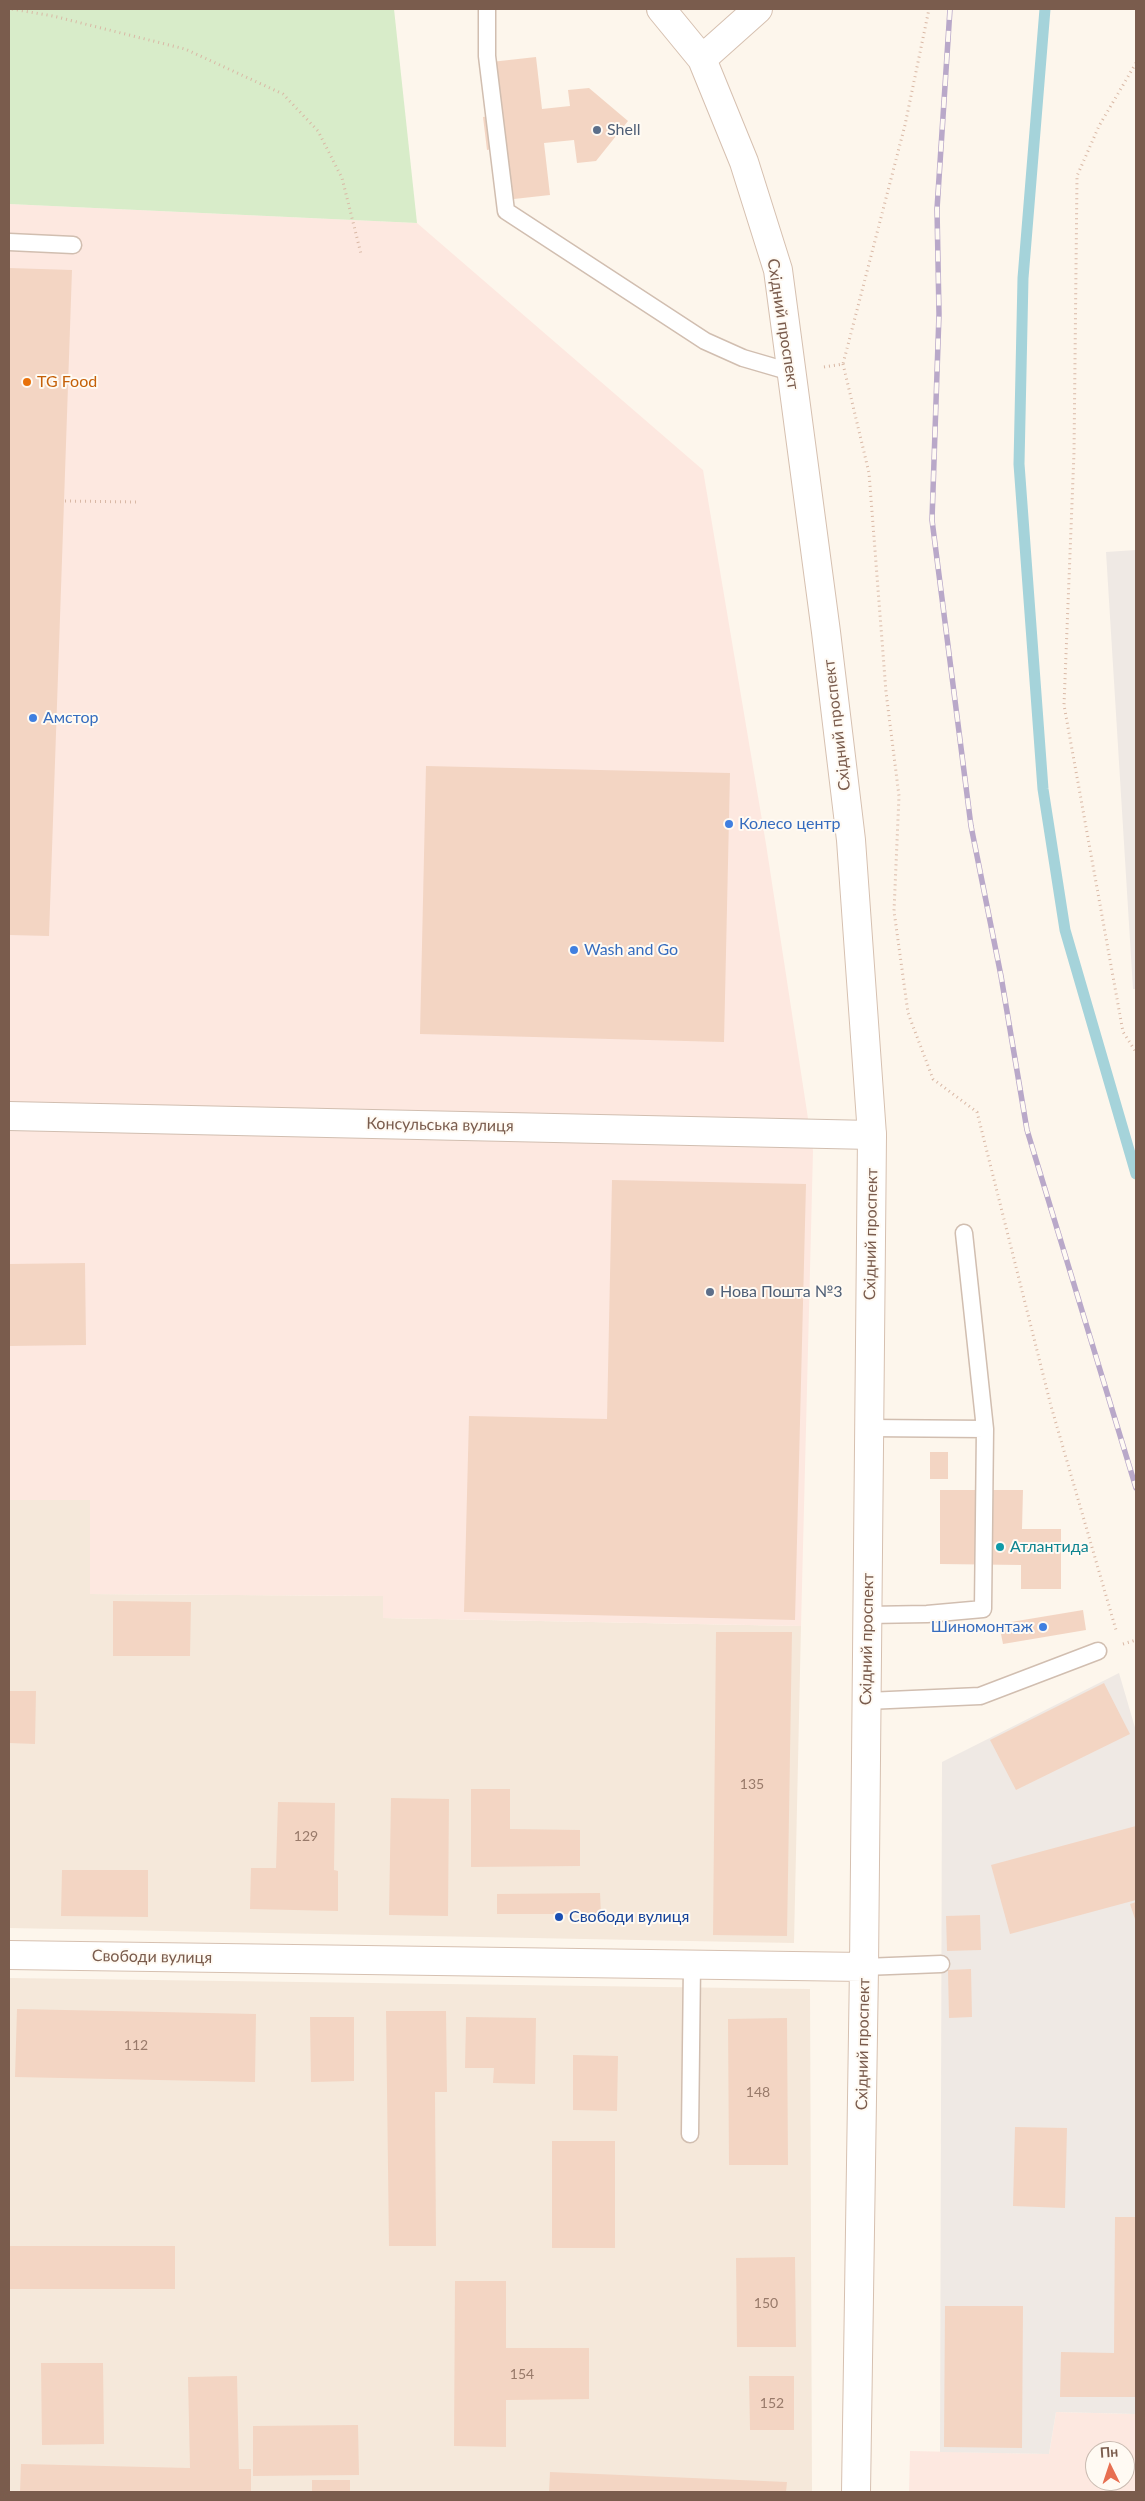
<!DOCTYPE html>
<html>
<head>
<meta charset="utf-8">
<style>
  body { margin:0 }
  #map { position:relative; width:1145px; height:2501px; overflow:hidden; background:#fdf6ec; font-family:Lato,sans-serif }
  canvas { display:block }
  .frame { position:absolute; inset:0; border:10px solid #7a5c4d; pointer-events:none }
  .north { position:absolute; left:1085px; top:2441px; width:50px; height:50px; box-sizing:border-box; background:#fffaf3; border:1px solid #cabbb1; border-radius:50%; rotate:356deg; font-size:14px; font-weight:700; line-height:20px; text-align:center; color:#7a5c4d }
  .north::after { content:''; display:block; margin:auto; width:18px; height:22px; background:#e76f51; clip-path:polygon(50% 0,100% 100%,50% 72%,0 100%) }
</style>
</head>
<body>
<div id="map">
<canvas width="1145" height="2501"></canvas>
<div class="frame"></div>
<div class="north">Пн</div>
</div>
<script>
const ctx = document.querySelector('canvas').getContext('2d');
ctx.lineJoin = 'round';
function fill(path, color) { ctx.fillStyle = color; ctx.fill(path, 'evenodd'); }
const toPath = rows => new Path2D(rows.map(r => 'M' + r).join(''));
function stroke(path, color, width, dash) { ctx.strokeStyle = color; ctx.lineWidth = width; ctx.lineCap = dash ? 'butt' : 'round'; ctx.setLineDash(dash || []); ctx.stroke(path); }
function label(font, color, halo, rows, align = 'center') {
  ctx.font = font + ' Lato,sans-serif'; ctx.lineWidth = 4; ctx.setLineDash([]); ctx.textBaseline = 'middle'; ctx.strokeStyle = halo; ctx.fillStyle = color; for (const [text, x, y, turn = 0] of rows) {
    ctx.save(); ctx.translate(x, y); ctx.rotate((+turn || 0) * Math.PI / 180); ctx.textAlign = isNaN(turn) ? turn : align; if (halo) ctx.strokeText(text, 0, 0); ctx.fillText(text, 0, 0); ctx.restore();
  }
}
fill(toPath([
  [9,1500,90,1500,90,1594,383,1596,384,1618,801,1626,794,1943,9,1928],
  [9,1978,810,1989,812,2492,9,2492]
]), '#f5e8da');
fill(toPath([
  [9,204,417,223,703,470,766,844,813,1151,801,1626,383,1618,383,1596,90,1594,90,1500,9,1500],
  [1056,2412,1136,2414,1136,2492,909,2492,910,2451,1049,2454],
  [1095,2451,1125,2451,1125,2481,1095,2481]
]), '#fde8e0');
fill(toPath([
  [1136,550,1136,989,1133,989,1106,552],
  [1119,1673,1136,1731,1136,2414,1056,2412,1049,2454,940,2452,942,1762]
]), '#efe9e4');
fill(toPath([
  [9,9,394,9,417,223,9,204]
]), '#d8ecc9');
stroke(toPath([
  [1045,9,1023,278,1019,464,1043,789,1065,930,1136,1174]
]), '#a5d3da', 11);
fill(toPath([
  [536,57,542,109,570,106,568,90,589,88,628,121,596,161,577,163,574,140,544,143,550,195,505,200,499,148,487,150,483,117,497,115,491,62],
  [9,268,72,270,49,936,9,935],
  [426,766,730,773,724,1042,420,1034],
  [612,1180,806,1184,795,1620,464,1612,469,1416,607,1419],
  [85,1263,86,1345,9,1346,9,1264],
  [930,1452,948,1452,948,1479,930,1479],
  [940,1490,1023,1490,1022,1529,1061,1529,1061,1589,1021,1589,1021,1565,940,1564],
  [113,1601,191,1602,190,1656,113,1656],
  [1083,1610,1086,1630,1003,1644,999,1624],
  [716,1632,792,1632,787,1936,713,1935],
  [1104,1683,1130,1734,1016,1790,990,1740],
  [9,1691,36,1691,35,1744,9,1743],
  [471,1789,510,1789,510,1829,580,1830,580,1866,471,1867],
  [391,1798,449,1799,448,1916,389,1915],
  [278,1802,335,1803,334,1870,338,1871,338,1911,250,1909,251,1868,276,1868],
  [1136,1826,1136,1900,1010,1934,991,1865],
  [62,1870,148,1870,148,1917,61,1916],
  [600,1893,601,1914,497,1914,497,1894],
  [1136,1902,1136,1922,1130,1904],
  [980,1915,981,1950,947,1951,946,1916],
  [971,1969,972,2017,949,2018,948,1970],
  [17,2009,256,2014,255,2082,15,2077],
  [386,2011,446,2011,447,2092,435,2092,436,2246,389,2246],
  [310,2017,354,2017,354,2081,311,2082],
  [466,2017,536,2018,535,2084,493,2083,494,2068,465,2068],
  [787,2018,788,2165,729,2165,728,2019],
  [573,2055,618,2056,617,2111,573,2110],
  [1015,2127,1067,2128,1065,2208,1013,2206],
  [552,2141,615,2141,615,2248,552,2248],
  [1115,2217,1136,2217,1136,2397,1060,2397,1061,2352,1114,2353],
  [9,2246,175,2246,175,2289,9,2289],
  [795,2257,796,2347,737,2347,736,2258],
  [455,2281,506,2281,506,2348,589,2348,589,2399,506,2400,506,2447,454,2446],
  [945,2306,1023,2306,1022,2448,944,2447],
  [41,2363,103,2363,104,2444,42,2445],
  [237,2376,239,2469,251,2469,251,2492,20,2492,21,2464,190,2468,188,2377],
  [749,2376,794,2376,794,2430,750,2430],
  [358,2425,359,2475,253,2476,253,2426],
  [550,2472,787,2482,786,2492,549,2492],
  [312,2480,350,2480,350,2492,312,2492]
]), '#f3d5c3');
const lane = toPath([
  [487,9,487,56,506,211,705,341,743,358,791,372],
  [9,242,73,245],
  [869,1428,985,1429],
  [868,1615,927,1614,983,1609,985,1429,964,1233],
  [867,1701,980,1696,1098,1651],
  [864,1967,941,1964],
  [690,2134,692,1964]
]);
const street = toPath([
  [9,1116,872,1135]
]);
const secondary = toPath([
  [661,9,702,59,744,162,778,270,826,632,851,840,872,1135,864,1967,856,2492],
  [702,59,758,9],
  [9,1955,864,1967]
]);
stroke(lane, '#d1beb0', 19);
stroke(street, '#d1beb0', 30);
stroke(secondary, '#d6c0b0', 30);
stroke(toPath([
  [12,9,53,16,185,49,283,94,318,131,342,178,361,254],
  [1136,63,1099,126,1077,176,1074,453,1064,705,1123,1032,1136,1052],
  [843,364,869,473,886,692,899,796,894,911,908,1013,933,1079,977,1112,1051,1406,1116,1630],
  [824,367,843,364,905,125,929,9],
  [65,501,137,502],
  [1123,1644,1136,1640]
]), '#d9b8a5', 3, [1, 4]);
stroke(lane, '#fff', 16);
stroke(street, '#fff', 28);
stroke(secondary, '#fff', 28);
const rail = toPath([
  [950,9,937,209,939,314,932,520,971,826,1001,976,1027,1130,1136,1488]
]);
stroke(rail, '#b9a8c9', 5.5);
stroke(rail, '#fffaf3', 4, [11]);
for (const [x, y, r, color] of [
  [597,130,5,"#5c6f8a"],
  [27,382,5,"#e8710a"],
  [33,718,5,"#3f7fe0"],
  [729,824,5,"#3f7fe0"],
  [574,950,5,"#3f7fe0"],
  [710,1292,5,"#5c6f8a"],
  [1000,1547,5,"#0f9aa8"],
  [1043,1627,5,"#3f7fe0"],
  [559,1917,5,"#1a4fb4"]
]) { const dot = new Path2D(); dot.arc(x, y, r, 0, 2 * Math.PI); ctx.fillStyle = color; ctx.fill(dot); stroke(dot, '#fffaf3', 2); }
label('14px', '#987a6a', null, [
  ["135",752,1784],
  ["129",306,1836],
  ["112",136,2045],
  ["148",758,2092],
  ["150",766,2303],
  ["154",522,2374],
  ["152",772,2403]
]);
label('16px', '#4e5e75', '#fffaf3', [
  ["Shell",607,130],
  ["Нова Пошта №3",720,1292]
], 'left');
label('16px', '#7a5c4d', '#fffaf3', [
  ["Східний проспект",783,324,81],
  ["Східний проспект",837,725,-97],
  ["Консульська вулиця",440,1125,1],
  ["Східний проспект",871,1234,-89],
  ["Східний проспект",867,1639,-89],
  ["Свободи вулиця",152,1957,1],
  ["Східний проспект",863,2044,-89]
]);
label('16px', '#c56008', '#fffaf3', [
  ["TG Food",37,382]
], 'left');
label('16px', '#366cbe', '#fffaf3', [
  ["Амстор",43,718],
  ["Колесо центр",739,824],
  ["Wash and Go",584,950],
  ["Шиномонтаж",1033,1627,"right"]
], 'left');
label('16px', '#0d838f', '#fffaf3', [
  ["Атлантида",1010,1547]
], 'left');
label('16px', '#164399', '#fffaf3', [
  ["Свободи вулиця",569,1917]
], 'left');
</script>
</body>
</html>
